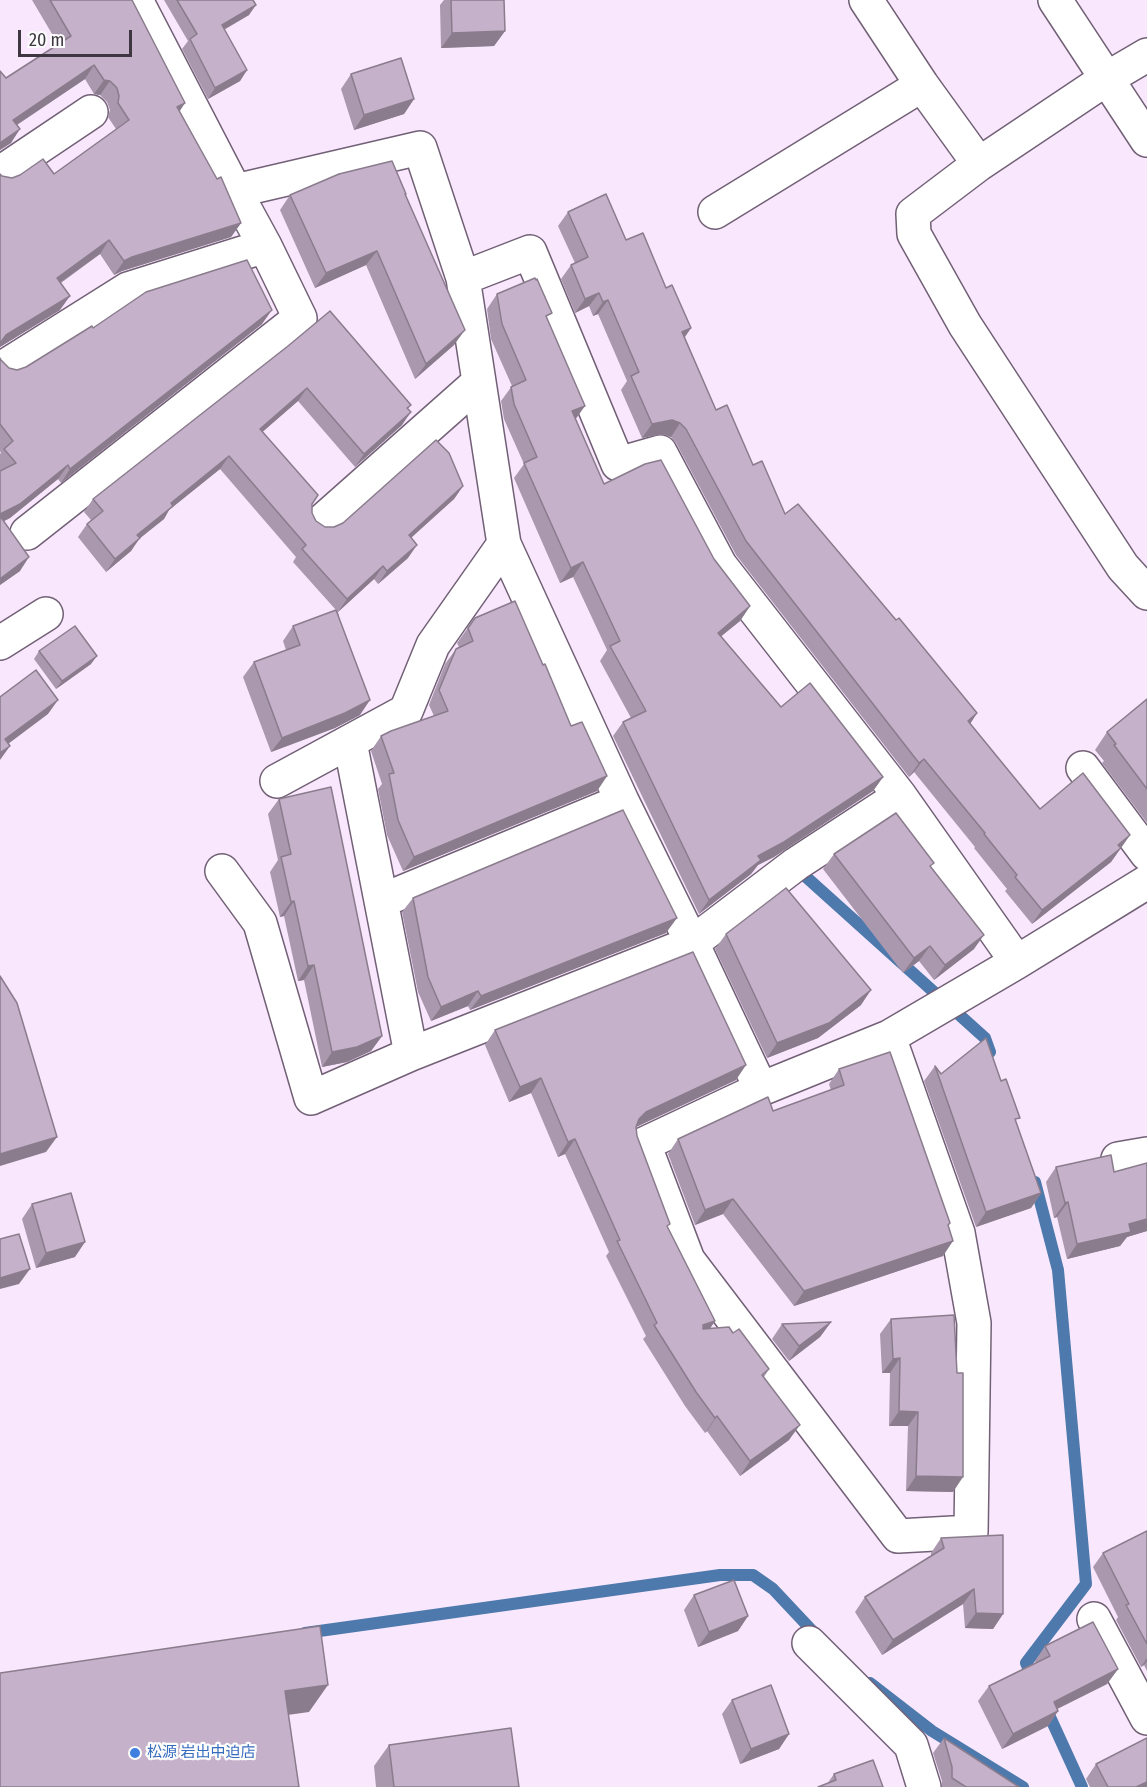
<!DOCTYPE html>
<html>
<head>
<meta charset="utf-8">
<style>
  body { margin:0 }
  #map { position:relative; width:1147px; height:1787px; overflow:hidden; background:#f9e8fd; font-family:"Fira Sans Condensed",sans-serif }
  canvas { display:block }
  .scale { position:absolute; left:18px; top:30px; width:114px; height:27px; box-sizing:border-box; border:3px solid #3e3640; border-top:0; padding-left:8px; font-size:18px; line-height:21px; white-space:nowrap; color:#3e3640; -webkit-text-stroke:4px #fcfcfc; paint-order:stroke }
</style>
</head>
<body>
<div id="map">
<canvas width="1147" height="1787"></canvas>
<div class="scale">20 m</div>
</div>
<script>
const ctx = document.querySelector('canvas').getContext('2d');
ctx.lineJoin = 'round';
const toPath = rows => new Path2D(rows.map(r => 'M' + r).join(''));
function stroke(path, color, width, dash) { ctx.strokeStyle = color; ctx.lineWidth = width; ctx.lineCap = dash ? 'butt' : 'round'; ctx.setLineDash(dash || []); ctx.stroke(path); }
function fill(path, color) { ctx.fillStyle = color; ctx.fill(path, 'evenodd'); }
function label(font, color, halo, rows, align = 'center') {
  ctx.font = font + ' "Fira Sans Condensed","Noto Sans JP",sans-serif'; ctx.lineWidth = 4.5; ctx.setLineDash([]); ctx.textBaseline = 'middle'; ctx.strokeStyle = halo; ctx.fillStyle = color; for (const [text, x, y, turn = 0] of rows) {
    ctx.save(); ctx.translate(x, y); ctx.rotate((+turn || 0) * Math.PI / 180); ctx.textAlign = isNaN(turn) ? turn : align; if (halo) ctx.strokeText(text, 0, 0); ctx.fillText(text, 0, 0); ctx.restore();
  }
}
stroke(toPath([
  [805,876,985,1038,990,1052],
  [305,1633,720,1575,753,1575,773,1589,819,1638],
  [1034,1682,1026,1663,1086,1584,1058,1270,1035,1182],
  [870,1683,932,1731,1023,1787],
  [1045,1706,1082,1787]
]), '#4e79ac', 12);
const street = toPath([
  [136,0,235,191,420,148,463,278,504,544,622,801,692,943,761,1089],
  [866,0,922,85,979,164],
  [1055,0,1147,140],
  [1147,55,1106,79,979,164,913,214,914,234,965,325,1123,567,1147,593],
  [0,173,91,112],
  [715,212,922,85],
  [463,278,530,252,618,464,660,452,720,565,900,796,1017,962],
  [7,365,128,289,265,246],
  [321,522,479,382],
  [27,533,300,318,265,246,235,191],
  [0,643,46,614],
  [1083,768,1147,854],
  [277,781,406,711,433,645,504,544],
  [222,871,260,923,311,1098,411,1054,350,742],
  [381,901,622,801],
  [889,1037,958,1233,974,1323,971,1532,898,1536,688,1260,644,1144,761,1089,889,1037,1017,962,1147,882],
  [411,1054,692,943,796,864,900,796],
  [1118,1159,1147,1154],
  [1094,1619,1147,1718],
  [809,1643,911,1745,924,1787]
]);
stroke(street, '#726076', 36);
stroke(street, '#fff', 33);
fill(toPath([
  [32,0,132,0,180,111,241,223,231,237,122,271,114,275,100,254,61,283,60,310,0,347,0,174,2,176,12,178,54,174,116,129,108,117,110,110,107,102,100,95,94,94,85,79,17,125,11,143,0,150,0,71,6,78,58,44],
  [164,0,253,0,249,15,224,30,247,70,240,81,208,99,182,49,188,41],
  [444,0,504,0,505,31,494,46,441,48,440,5],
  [351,74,414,99,404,114,354,130,341,89],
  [406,194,405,195,454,345,415,379,366,265,315,288,280,210,290,195],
  [568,212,626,240,666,288,691,328,685,337,716,410,753,465,785,514,896,620,977,713,970,724,1040,809,1130,835,1111,862,1032,924,1005,891,1007,889,974,848,975,847,914,772,909,777,736,555,676,443,671,437,663,434,642,438,621,390,627,381,598,314,593,316,589,306,575,313,561,279,571,265,575,263,558,226],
  [497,294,547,319,576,419,604,484,714,559,750,606,740,621,721,636,781,707,883,777,873,791,774,857,758,865,751,874,699,914,613,736,623,722,631,718,600,661,607,650,573,577,560,583,514,478,524,464,504,419,501,401,512,386,491,339,487,309],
  [262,324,61,483,58,479,10,518,4,521,20,571,0,585,1,471,0,470,0,454,1,453,0,451,0,358,1,360,9,368,17,370,26,367,93,328],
  [288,346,411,405,408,409,402,425,355,467,298,401,262,432,312,504,312,513,316,521,325,527,334,527,463,486,454,499,411,537,408,558,378,584,374,579,338,612,360,715,335,728,271,752,243,677,254,662,286,650,283,641,293,626,336,610,293,562,296,557,220,469,169,510,164,519,139,538,131,551,106,572,78,537,87,524,91,520,84,512,93,499],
  [475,618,543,665,571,726,607,776,597,791,403,871,387,835,378,789,382,784,371,751,381,736,434,716,429,705,445,664,456,649,459,647,457,643],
  [39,651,91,664,56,689,34,659],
  [1147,699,1147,823,1102,763,1104,761,1095,750,1107,732],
  [279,799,382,1036,371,1051,347,1062,322,1067,304,980,298,981,284,916,280,917,270,872,278,860,268,814],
  [834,854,931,868,974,949,934,980,919,961,903,973,823,869],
  [413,898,666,933,470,1010,468,1006,431,1021,418,992,402,912],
  [726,934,861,1005,818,1038,767,1058,715,949],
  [495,1030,736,1080,636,1127,637,1136,668,1228,715,1321,710,1328,733,1333,769,1369,764,1377,789,1440,740,1476,707,1431,705,1433,685,1406,643,1339,646,1336,606,1256,609,1252,565,1154,558,1157,531,1093,509,1102,485,1045],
  [935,1066,941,1074,1001,1081,1041,1193,1031,1208,976,1227,924,1081],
  [839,1069,948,1226,943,1256,794,1306,723,1214,695,1225,668,1154,678,1139,773,1111,831,1090,829,1084],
  [1147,1163,1147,1231,1127,1237,1120,1246,1067,1259,1057,1217,1054,1218,1046,1182,1056,1167,1114,1172],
  [32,1204,75,1257,36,1268,22,1219],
  [891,1319,953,1492,906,1491,908,1426,889,1426,890,1373,882,1373,880,1334],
  [831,1322,820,1337,789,1361,772,1339,782,1324],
  [1147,1531,1147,1671,1144,1665,1141,1667,1116,1620,1118,1617,1093,1567,1103,1553],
  [941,1538,1003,1614,993,1629,965,1628,963,1604,882,1655,855,1612,865,1597,931,1556,931,1553],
  [694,1595,748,1616,738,1631,698,1647,684,1610],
  [1045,1646,1118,1669,1107,1684,1057,1709,1058,1711,1048,1726,1002,1749,978,1701,989,1686,1036,1663,1035,1661],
  [732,1700,789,1734,779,1749,740,1764,722,1714],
  [944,1738,1019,1787,942,1787,942,1781,933,1753],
  [389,1745,519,1787,376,1787,374,1766],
  [1096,1764,1147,1787,1090,1787,1086,1779],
  [834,1774,883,1787,827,1784]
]), '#a998ae');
fill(toPath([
  [256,5,249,15,214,35,222,25],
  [505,31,494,46,441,48,452,33],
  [94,65,85,79,3,134,13,120],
  [247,70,240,81,208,99,215,88],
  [104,80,110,81,100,95,94,94],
  [414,99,404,114,354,130,364,115],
  [185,103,176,117,177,107],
  [20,129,11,143,0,150,0,143],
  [241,223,231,237,122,271,114,275,124,261,132,257],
  [109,240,100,254,47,292,57,278],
  [377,251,366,265,315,288,326,273],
  [599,293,589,306,575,313,585,299],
  [70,296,60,310,0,347,0,343,6,335],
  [608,300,598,314,593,316,603,302],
  [272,310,262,324,61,483,70,469],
  [691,328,681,342,682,332],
  [465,330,454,345,415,379,426,364],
  [307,388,298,401,251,442,260,429],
  [585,406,575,420,572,411],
  [411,412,402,425,355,467,364,454],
  [672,420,680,423,671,437,663,434,642,438,652,424],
  [229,456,220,469,169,510,164,519,128,548,137,535,171,503],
  [68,465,58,479,10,518,0,523,0,514],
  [463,486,454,499,400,548,409,535],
  [140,538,131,551,106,572,115,559],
  [417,545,408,558,378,584,387,571],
  [29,557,20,571,0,585,0,579],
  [583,562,573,577,560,583,571,568],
  [383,566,374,579,338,612,347,599],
  [750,606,740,621,708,647,718,633],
  [97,656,91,664,56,689,62,681],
  [58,700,48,714,0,750,5,739],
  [370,700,360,715,335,728,271,752,282,738],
  [977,713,968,727,968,721],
  [10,746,0,760,0,753],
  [924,759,914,772,909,777,919,763],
  [607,776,597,791,403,871,414,857],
  [883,777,873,791,774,857,758,865,751,874,699,914,709,900,758,856],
  [1130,835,1111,862,1032,924,1042,910],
  [294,901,284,916,280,917,291,902],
  [677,918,666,933,470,1010,481,996],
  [984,935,974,949,934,980,945,965],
  [930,946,919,961,903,973,914,958],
  [314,965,304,980,298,981,308,966],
  [871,990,861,1005,818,1038,767,1058,777,1043],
  [478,991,468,1006,431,1021,441,1007],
  [382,1036,371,1051,347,1062,322,1067,332,1052],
  [746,1065,736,1080,636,1127,639,1119,646,1112],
  [541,1078,531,1093,509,1102,520,1087],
  [57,1137,46,1152,0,1166,0,1154],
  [575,1139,565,1154,558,1157,568,1142],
  [1041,1193,1031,1208,976,1227,986,1212],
  [733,1199,723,1214,695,1225,705,1210],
  [1068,1202,1057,1217,1054,1218,1065,1203],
  [1147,1219,1147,1231,1127,1237,1120,1246,1067,1259,1077,1244,1129,1224],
  [953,1241,943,1256,794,1306,804,1291],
  [85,1242,75,1257,36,1268,46,1253],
  [30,1269,19,1284,0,1289,0,1278],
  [715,1321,705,1336,703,1325],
  [831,1322,820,1337,789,1361,799,1346],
  [900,1358,890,1373,882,1373,893,1359],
  [899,1411,918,1412,908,1426,889,1426],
  [717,1416,707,1431,705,1433,715,1418],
  [800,1425,789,1440,740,1476,750,1461],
  [916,1476,963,1477,953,1492,906,1491],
  [974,1589,963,1604,882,1655,893,1640],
  [976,1613,1003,1614,993,1629,965,1628],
  [748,1616,738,1631,698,1647,709,1632],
  [1147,1658,1147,1661,1144,1665,1141,1667],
  [1118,1669,1107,1684,1043,1716,1054,1702],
  [328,1685,309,1712,266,1718,285,1691],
  [1058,1711,1048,1726,1002,1749,1013,1734],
  [789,1734,779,1749,740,1764,751,1749],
  [1147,1782,1147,1787,1136,1787]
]), '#8a7c8d');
const building = toPath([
  [50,0,132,0,185,103,177,107,217,179,221,177,241,223,132,257,124,261,109,240,57,278,70,296,6,335,1,342,0,344,0,174,2,176,12,178,20,175,43,159,54,174,129,120,118,103,119,96,117,88,110,81,104,80,94,65,13,120,20,129,0,143,0,71,6,78,71,36,50,0],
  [177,0,253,0,256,5,222,25,247,70,215,88,190,39,197,34,177,0],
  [451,0,504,0,505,31,452,33,451,0],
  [401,58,414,99,364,115,351,74,401,58],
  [392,161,406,194,405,194,465,330,426,364,377,251,326,273,290,195,339,174,392,161],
  [606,194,626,240,643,233,666,288,672,285,691,328,682,332,716,410,727,405,753,465,762,461,785,514,798,504,896,620,899,618,977,713,968,721,1040,809,1083,773,1130,835,1118,845,1121,848,1042,910,1015,877,1017,875,984,834,985,833,924,759,919,763,746,541,686,429,680,423,672,420,652,424,631,376,639,372,608,300,603,302,599,293,585,299,571,265,588,257,568,212,606,194],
  [247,260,272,310,70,469,68,465,20,504,0,514,0,471,16,463,4,449,13,441,0,424,0,358,1,360,9,368,17,370,26,367,92,326,93,328,146,292,247,260],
  [535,278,536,280,537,279,552,313,546,316,585,406,572,411,604,484,645,464,661,460,714,559,750,606,718,633,781,707,810,683,883,777,784,842,758,856,761,860,709,900,623,722,646,711,610,646,620,641,583,562,571,568,524,463,537,457,514,404,511,387,526,380,502,324,497,294,535,278],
  [330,311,411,405,407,408,411,412,364,454,307,388,260,429,318,495,312,504,312,513,316,521,325,527,334,527,343,523,436,440,449,453,463,486,409,535,417,545,387,571,383,566,347,599,302,549,306,545,229,456,171,503,173,506,137,535,140,538,115,559,87,524,103,511,93,499,288,346,330,311],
  [0,516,29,557,0,579,0,516],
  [515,601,543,665,545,664,571,726,582,722,607,776,414,857,398,820,389,774,394,773,381,736,391,731,448,711,439,690,456,649,473,641,468,628,475,618,515,601],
  [336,610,370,700,345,713,282,738,254,662,300,645,293,626,336,610],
  [75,626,97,656,62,681,39,651,75,626],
  [36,670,58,700,5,739,10,746,0,753,0,697,36,670],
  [1147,699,1147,789,1114,745,1116,744,1107,732,1147,699],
  [331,787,382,1036,357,1047,332,1052,314,965,308,966,294,901,291,902,281,857,291,854,279,799,331,787],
  [623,810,677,918,481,996,478,991,441,1007,428,977,413,898,623,810],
  [896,813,934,863,930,866,984,935,945,965,930,946,914,958,834,854,896,813],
  [786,888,871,990,829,1023,777,1043,726,934,786,888],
  [693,952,746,1065,646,1112,639,1119,636,1127,637,1136,670,1224,667,1226,715,1321,703,1325,703,1329,729,1327,733,1333,739,1329,769,1369,762,1375,800,1425,750,1461,717,1416,715,1418,696,1392,654,1325,657,1323,617,1241,620,1240,575,1139,568,1142,541,1078,520,1087,495,1030,693,952],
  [0,976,17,1003,57,1137,0,1154,0,976],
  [986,1038,1001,1081,1006,1079,1020,1118,1015,1119,1041,1193,986,1212,935,1066,941,1074,986,1038],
  [890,1052,950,1223,948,1225,953,1241,804,1291,733,1199,705,1210,678,1139,768,1097,773,1111,844,1085,839,1069,890,1052],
  [1111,1155,1114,1172,1147,1163,1147,1219,1129,1224,1131,1232,1077,1244,1068,1202,1065,1203,1056,1167,1111,1155],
  [71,1193,85,1242,46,1253,32,1204,71,1193],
  [19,1234,30,1269,0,1278,0,1239,19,1234],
  [954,1315,957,1373,963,1373,963,1477,916,1476,918,1412,899,1411,900,1358,893,1359,891,1319,954,1315],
  [831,1322,799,1346,782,1324,831,1322],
  [1147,1531,1147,1644,1126,1605,1129,1604,1103,1553,1147,1531],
  [1003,1535,1003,1614,976,1613,974,1589,893,1640,865,1597,944,1548,941,1538,1003,1535],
  [734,1580,748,1616,709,1632,694,1595,734,1580],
  [1093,1622,1118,1669,1054,1702,1058,1711,1013,1734,989,1686,1050,1656,1045,1646,1093,1622],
  [320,1626,328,1685,285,1691,299,1787,0,1787,0,1673,320,1626],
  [771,1685,789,1734,751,1749,732,1700,771,1685],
  [511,1728,519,1787,394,1787,389,1745,511,1728],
  [944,1738,1019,1787,966,1787,952,1778,952,1767,944,1738],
  [1147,1738,1147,1782,1136,1787,1108,1787,1096,1764,1147,1738],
  [873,1760,883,1787,818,1787,836,1780,834,1774,873,1760]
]);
fill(building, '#c5b1ca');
stroke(building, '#8a7c8d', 1.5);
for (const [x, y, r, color] of [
  [135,1753,6,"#3f7fe0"]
]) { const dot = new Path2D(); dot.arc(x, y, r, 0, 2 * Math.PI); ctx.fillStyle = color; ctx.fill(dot); stroke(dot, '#fcfcfc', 2); }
label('15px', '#366cbe', '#fcfcfc', [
  ["松源 岩出中迫店",147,1753]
], 'left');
</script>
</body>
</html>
